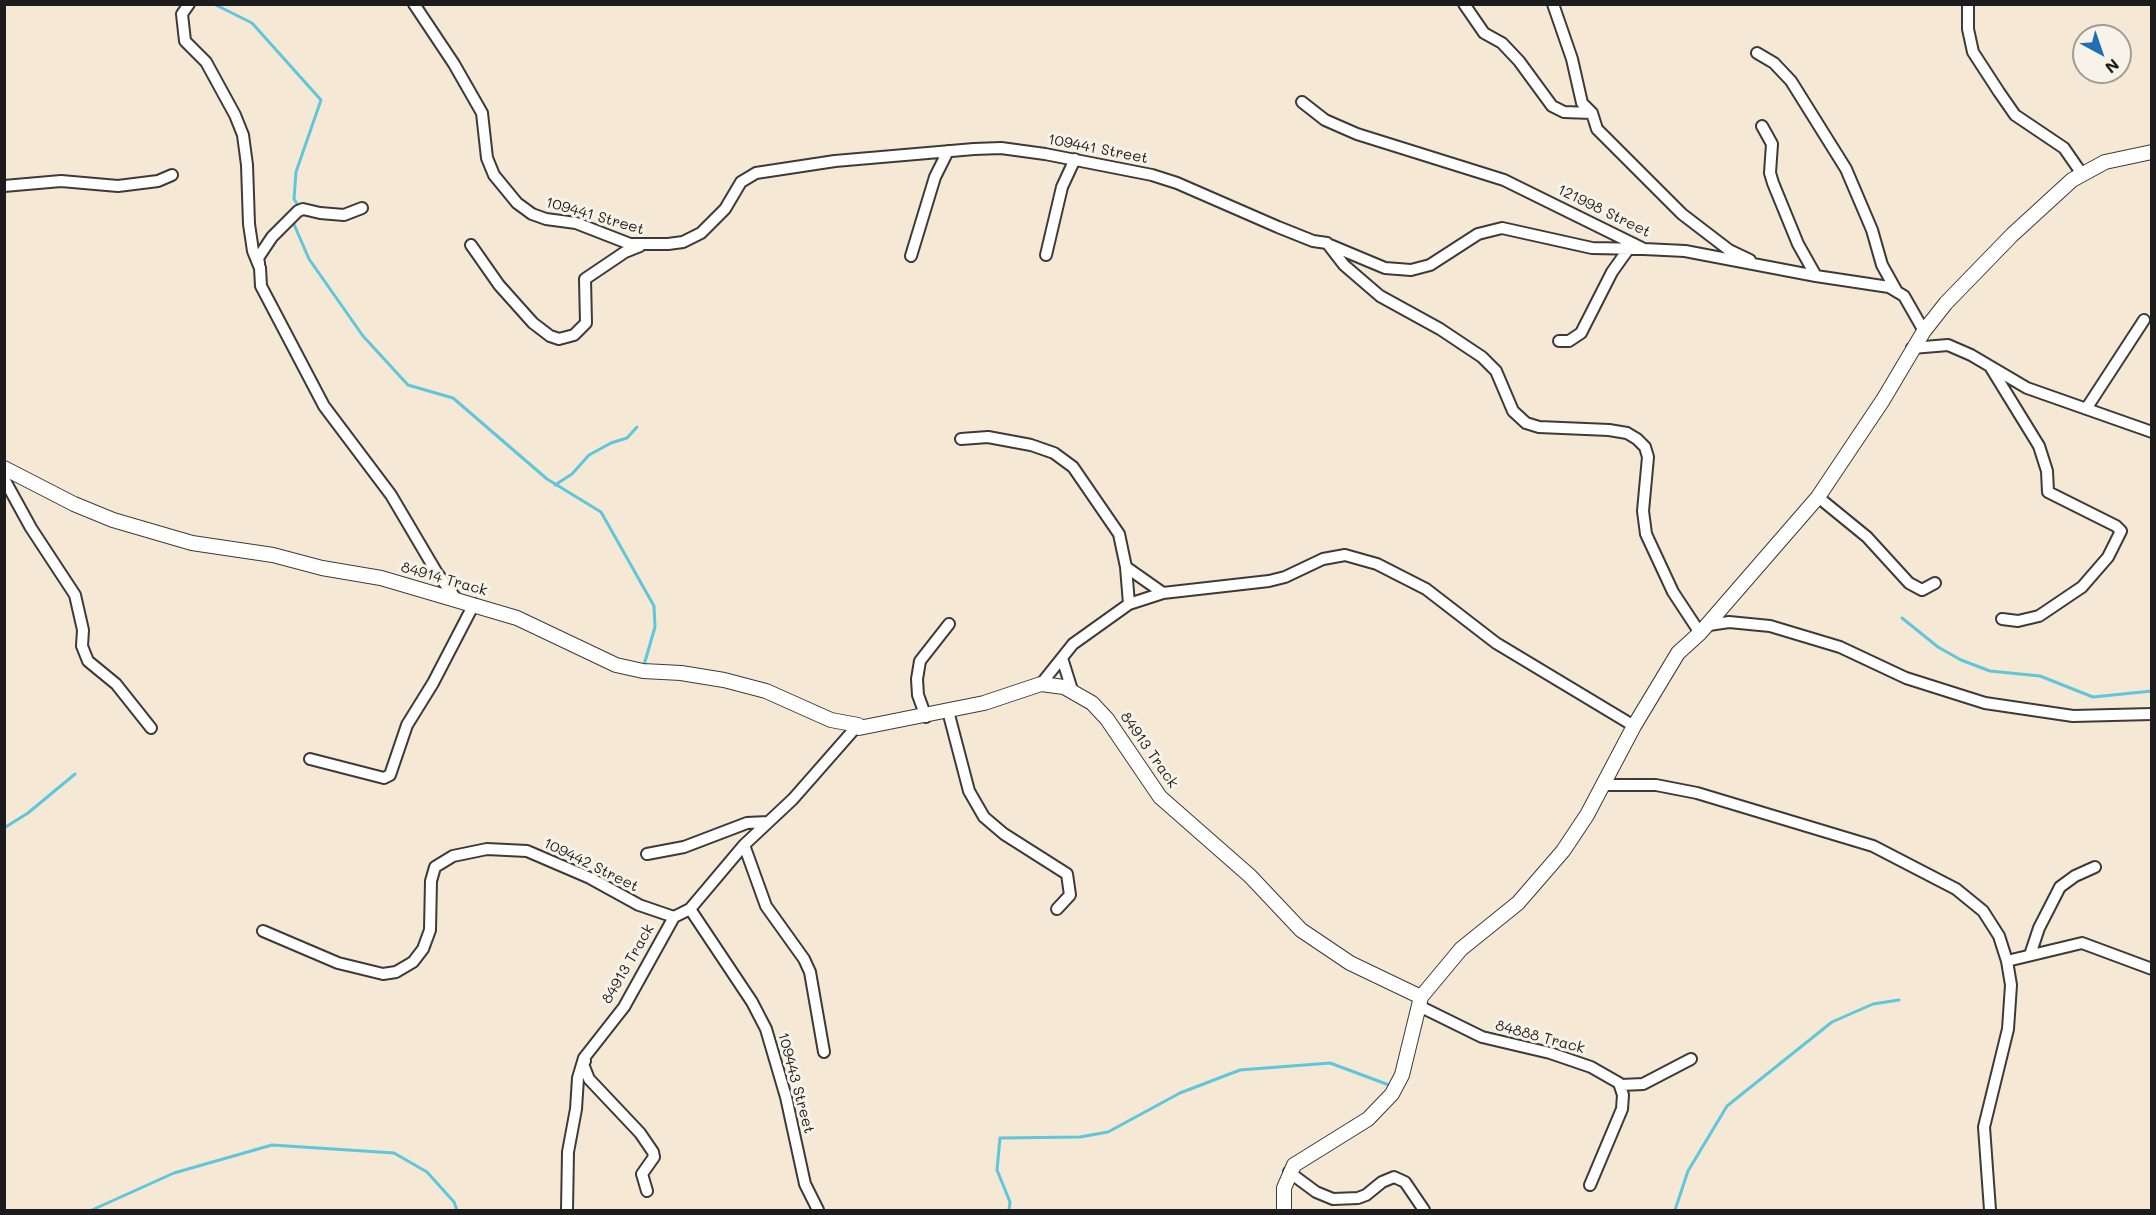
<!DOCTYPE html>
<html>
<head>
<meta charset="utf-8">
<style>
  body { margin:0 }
  #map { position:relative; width:2156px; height:1215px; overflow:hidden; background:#f5e8d4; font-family:Mali,sans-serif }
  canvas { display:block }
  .frame { position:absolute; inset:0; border:6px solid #1c1c1c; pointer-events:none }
  .north { position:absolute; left:2072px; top:24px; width:60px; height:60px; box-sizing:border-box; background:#f7f3e8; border:2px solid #9f9d96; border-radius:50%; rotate:140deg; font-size:16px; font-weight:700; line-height:24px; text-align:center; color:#1c1c1c }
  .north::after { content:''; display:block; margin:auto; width:21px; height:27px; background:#1f6fb2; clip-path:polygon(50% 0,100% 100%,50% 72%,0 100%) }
</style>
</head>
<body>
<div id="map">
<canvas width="2156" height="1215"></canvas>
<div class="frame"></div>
<div class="north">N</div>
</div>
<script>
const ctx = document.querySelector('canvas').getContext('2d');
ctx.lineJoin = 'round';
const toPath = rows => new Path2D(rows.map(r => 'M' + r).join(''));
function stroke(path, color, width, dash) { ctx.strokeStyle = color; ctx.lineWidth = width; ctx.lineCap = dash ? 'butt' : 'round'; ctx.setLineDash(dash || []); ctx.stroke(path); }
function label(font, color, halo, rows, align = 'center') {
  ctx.font = font + ' Mali,sans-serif'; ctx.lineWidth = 6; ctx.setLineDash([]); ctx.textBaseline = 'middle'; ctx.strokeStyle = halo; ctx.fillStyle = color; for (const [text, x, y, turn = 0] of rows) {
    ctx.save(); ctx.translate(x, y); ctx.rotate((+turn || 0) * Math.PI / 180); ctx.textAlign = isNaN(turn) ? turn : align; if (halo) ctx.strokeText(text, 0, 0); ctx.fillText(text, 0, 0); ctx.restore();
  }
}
stroke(toPath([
  [214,4,252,23,321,100,296,172,294,199,299,207],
  [293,222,309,259,363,336,408,385,453,398,547,479,601,512,654,606,655,627,644,665],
  [555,485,572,474,589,455,611,443,627,438,637,427],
  [1902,618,1938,647,1961,660,1990,671,2040,676,2093,697,2152,691],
  [4,828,28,813,75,774],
  [2152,1154,2152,1173],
  [92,1210,174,1173,272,1145,394,1153,427,1172,454,1202,457,1210],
  [1009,1210,1010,1202,997,1170,1000,1138,1080,1137,1108,1132,1180,1093,1240,1070,1330,1063,1389,1085],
  [1675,1210,1688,1171,1727,1106,1832,1022,1873,1004,1899,1000]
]), '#5fc7dc', 3);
const minor = toPath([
  [189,4,182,14,185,41,206,62,235,115,243,135,247,165,249,224,253,251,260,268,261,286,324,406,391,495,437,573,457,600],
  [414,4,454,64,482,113,487,158,494,175,517,203,532,214,546,219,576,223,630,244,668,244,683,242,701,233,725,209,741,182,756,173,835,161,974,149,1001,148,1045,154,1152,175,1177,183,1278,227,1313,241,1327,243,1344,265,1380,296,1440,329,1482,357,1496,371,1513,411,1526,423,1539,427,1609,430,1627,433,1637,439,1645,447,1648,457,1643,511,1646,534,1673,592,1700,633,1709,625,1729,622,1770,626,1840,647,1906,678,1985,703,2073,716,2152,714],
  [1464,4,1484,33,1502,43,1519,61,1552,106,1564,112,1592,113],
  [1553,4,1572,59,1582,103,1592,113,1597,129,1682,214,1729,250,1750,260],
  [1968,4,1968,29,1973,52,1999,92,2015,115,2064,148,2082,174],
  [1757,53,1774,63,1791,81,1846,169,1872,230,1882,265,1896,290],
  [1302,102,1325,120,1357,134,1504,180,1644,249,1685,251,1816,276,1889,287,1904,296,1924,331],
  [1762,126,1772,144,1770,173,1773,183,1798,244,1816,276],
  [4,186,61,181,118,186,158,181,172,175],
  [471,245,499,285,533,323,550,336,559,339,574,335,586,323,585,279,625,252,640,246],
  [1330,245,1385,268,1411,270,1430,265,1478,234,1502,228,1592,248,1644,249],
  [1046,255,1062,187,1075,159],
  [911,256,935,177,948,151],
  [259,263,258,258,272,237,298,211,303,209,320,213,344,215,362,208],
  [1559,341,1569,341,1581,333,1612,272,1627,251],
  [1912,348,1948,345,1971,355,2027,388,2152,432],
  [1991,368,2039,446,2047,471,2048,492,2116,526,2121,531,2108,557,2082,587,2039,616,2018,621,2002,619],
  [2086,409,2144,320],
  [961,439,988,437,1031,445,1054,453,1073,467,1119,534,1126,567,1129,604],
  [4,479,31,528,75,595,83,630,82,646,88,661,116,684,151,728],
  [1818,497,1867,537,1909,583,1922,590,1935,583],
  [1126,567,1163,593],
  [1062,658,1072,690],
  [1041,684,1073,644,1129,604,1163,593,1269,581,1285,577,1323,559,1345,555,1377,564,1426,589,1496,643,1634,726],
  [948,711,969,791,984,817,1004,834,1067,874,1070,895,1057,909],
  [926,717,918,695,917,679,920,661,949,624],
  [310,759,384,778,390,775,407,725,433,683,474,604],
  [1604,785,1656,785,1697,793,1873,846,1956,889,1983,911,1999,936,2007,961,2011,985,2008,1029,1984,1127,1990,1210],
  [744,845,766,906,804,959,810,972,824,1052],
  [647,854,684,847,747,823,768,822],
  [690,909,752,1002,766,1029,786,1097,805,1184,818,1210],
  [263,931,338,963,383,974,396,972,413,962,423,949,430,930,431,881,435,867,453,856,487,849,527,851,590,878,639,905,674,917],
  [2030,955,2039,928,2060,887,2075,876,2095,867],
  [2007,961,2082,943,2152,969],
  [1419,1006,1482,1037,1550,1053,1591,1067,1619,1083,1623,1095,1622,1109,1590,1185],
  [585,1061,583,1064,589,1079,640,1133,653,1152,654,1157,642,1174,647,1191],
  [1621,1085,1643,1084,1691,1059],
  [1289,1172,1316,1192,1333,1199,1358,1198,1366,1195,1382,1182,1394,1177,1405,1182,1424,1210],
  [567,1210,568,1152,576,1109,578,1078,584,1058,624,1007,674,917,690,909,744,845,793,799,858,725]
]);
const tertiary = toPath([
  [4,468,74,504,113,520,192,543,273,555,322,568,381,578,517,618,616,665,643,671,681,673,724,680,766,691,831,720,858,725,859,728,984,703,1041,684,1064,687,1092,703,1107,719,1160,797,1250,876,1301,930,1350,963,1421,997],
  [1284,1210,1284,1188,1294,1165,1368,1119,1392,1094,1402,1075,1421,997,1461,949,1518,903,1563,851,1587,815,1634,726,1678,653,1700,633,1818,497,1883,400,1924,331,1946,303,2012,235,2072,180,2105,162,2152,152]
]);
stroke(minor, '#3d3b38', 14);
stroke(tertiary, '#3d3b38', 16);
stroke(minor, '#fff', 10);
stroke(tertiary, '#fff', 14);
label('15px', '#1c1c1c', '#f7f3e8', [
  ["109441 Street",1098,149,11],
  ["121998 Street",1604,211,26],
  ["109441 Street",595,216,16],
  ["84914 Track",444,579,16],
  ["84913 Track",1149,750,55],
  ["109442 Street",591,865,26],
  ["84913 Track",628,964,-60],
  ["84888 Track",1540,1037,15],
  ["109443 Street",796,1083,75]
]);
</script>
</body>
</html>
